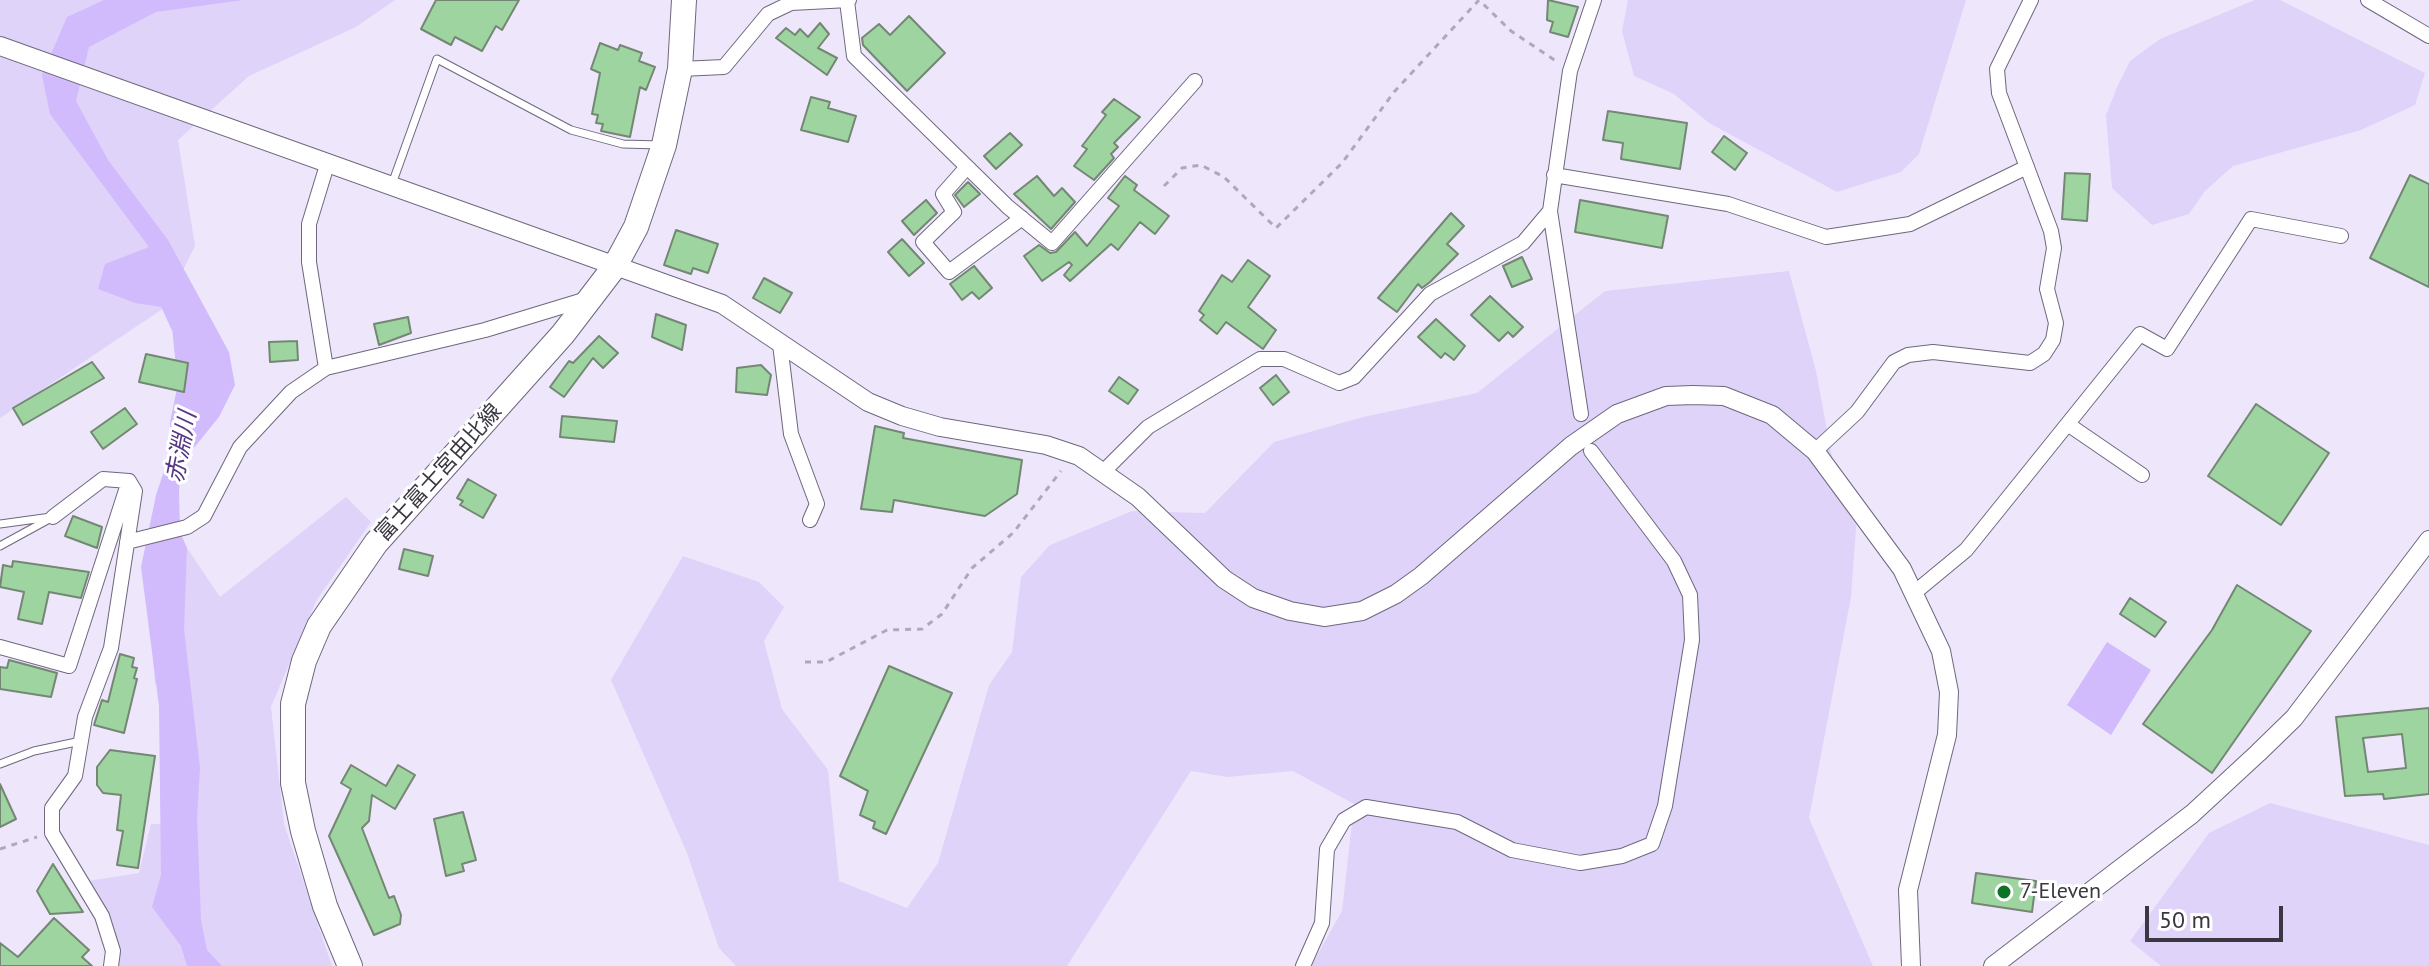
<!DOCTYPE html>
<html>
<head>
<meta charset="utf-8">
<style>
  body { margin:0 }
  #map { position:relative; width:2429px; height:966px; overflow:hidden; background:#eee7fc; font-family:"PT Sans",sans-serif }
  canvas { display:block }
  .scale { position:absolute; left:2145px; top:906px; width:138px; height:36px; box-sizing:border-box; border:4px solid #3a3741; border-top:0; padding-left:10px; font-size:24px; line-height:28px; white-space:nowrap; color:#3a3741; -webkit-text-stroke:6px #fff; paint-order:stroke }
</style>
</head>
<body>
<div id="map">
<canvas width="2429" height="966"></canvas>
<div class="scale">50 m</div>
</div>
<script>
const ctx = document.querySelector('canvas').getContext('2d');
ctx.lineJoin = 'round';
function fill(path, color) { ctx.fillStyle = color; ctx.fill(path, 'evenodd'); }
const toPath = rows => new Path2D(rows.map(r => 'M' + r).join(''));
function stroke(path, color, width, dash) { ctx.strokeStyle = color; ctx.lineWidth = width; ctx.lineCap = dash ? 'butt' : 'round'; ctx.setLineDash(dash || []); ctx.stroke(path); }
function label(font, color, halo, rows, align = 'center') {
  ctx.font = font + ' "PT Sans","Noto Sans JP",sans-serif'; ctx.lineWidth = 6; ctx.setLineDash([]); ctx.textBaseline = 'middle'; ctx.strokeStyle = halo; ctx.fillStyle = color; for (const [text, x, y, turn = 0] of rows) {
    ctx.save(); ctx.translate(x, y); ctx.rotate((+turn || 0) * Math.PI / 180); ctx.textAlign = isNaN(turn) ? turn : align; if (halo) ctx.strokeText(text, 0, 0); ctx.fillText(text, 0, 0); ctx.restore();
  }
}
fill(toPath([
  [0,0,395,0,356,27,249,76,178,140,195,246,164,308,0,418],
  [1628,0,1966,0,1919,154,1901,172,1837,192,1709,123,1674,94,1634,76,1622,31],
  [2255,0,2280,0,2425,73,2415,105,2361,130,2233,166,2205,191,2189,214,2152,225,2112,188,2106,115,2118,85,2130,61,2160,39],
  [1789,271,1816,371,1836,478,1857,515,1851,597,1809,818,1873,966,1311,966,1342,911,1354,804,1293,771,1227,777,1191,771,1067,966,736,966,719,948,687,853,611,680,683,556,759,582,784,607,764,641,782,709,828,770,839,881,907,908,938,863,989,685,1012,652,1021,577,1050,545,1132,511,1205,513,1274,442,1363,417,1477,393,1605,291],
  [346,497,371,522,316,601,271,707,284,824,332,966,112,966,88,881,139,873,151,824,190,825,184,696,155,684,145,558,187,548,220,597],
  [2270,803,2429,845,2429,966,2161,966,2130,941,2209,833]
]), '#dfd3f9');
fill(toPath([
  [104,0,243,0,156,12,89,47,76,101,108,160,168,240,229,352,235,385,219,417,184,460,179,489,180,532,187,548,184,629,200,768,197,817,201,920,207,950,222,966,187,966,181,946,152,907,161,875,159,706,141,567,156,495,200,362,189,311,135,303,98,289,105,264,149,247,50,114,42,75,67,17],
  [2107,642,2151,670,2111,735,2067,705]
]), '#d1bbfc');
stroke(toPath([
  [162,270,188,327,194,385,186,424]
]), '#d1bbfc', 32);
const building = toPath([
  [436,0,519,0,502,30,496,26,482,51,455,37,451,45,421,29,436,0],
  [1548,0,1578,7,1568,37,1550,32,1553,22,1547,20,1548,0],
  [909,16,945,53,907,91,863,45,862,38,879,24,890,35,909,16],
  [820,23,829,34,818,48,837,58,827,75,776,38,786,28,795,35,800,29,808,37,820,23],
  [600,43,618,50,620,45,642,53,639,61,655,67,646,90,640,87,630,137,601,131,603,124,596,123,598,115,592,114,600,73,591,69,600,43],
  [811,97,830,102,828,108,856,116,848,142,801,130,811,97],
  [1114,99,1140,117,1114,143,1118,147,1111,154,1114,158,1094,180,1074,166,1087,149,1082,146,1106,115,1102,112,1114,99],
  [1608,111,1687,123,1680,169,1621,159,1623,143,1603,140,1608,111],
  [1010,133,1022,145,996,169,984,156,1010,133],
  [1724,136,1747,153,1735,170,1712,152,1724,136],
  [2065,173,2090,174,2087,221,2062,219,2065,173],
  [2410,175,2429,184,2429,287,2370,258,2410,175],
  [1037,176,1054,196,1062,188,1075,202,1051,229,1014,194,1037,176],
  [1125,176,1137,185,1134,190,1169,216,1155,234,1140,222,1118,250,1111,244,1070,281,1064,275,1072,265,1069,262,1042,281,1024,256,1039,245,1050,253,1056,252,1075,232,1087,246,1119,206,1108,198,1125,176],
  [968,182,980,194,964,207,955,195,968,182],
  [926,200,937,213,914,235,902,221,926,200],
  [1580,200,1668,216,1662,248,1575,232,1580,200],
  [1451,213,1464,226,1447,244,1458,254,1430,282,1422,288,1418,284,1397,312,1378,298,1451,213],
  [676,230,718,244,708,273,693,268,691,274,664,265,676,230],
  [902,239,924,263,909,276,888,252,902,239],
  [1522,257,1532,279,1512,287,1503,266,1522,257],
  [1248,260,1270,276,1248,307,1276,330,1263,349,1226,322,1217,334,1200,320,1204,315,1199,311,1222,275,1232,282,1248,260],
  [974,266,992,288,979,299,972,292,962,300,950,284,974,266],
  [764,278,792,293,780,313,753,298,764,278],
  [1490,296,1523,327,1513,337,1508,332,1499,341,1471,315,1490,296],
  [656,314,686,325,682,350,652,337,656,314],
  [408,317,411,333,379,345,374,324,408,317],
  [1436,319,1465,346,1454,360,1445,353,1441,358,1418,337,1436,319],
  [599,336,618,353,603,368,593,358,564,397,550,387,569,361,573,363,599,336],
  [297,341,298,360,270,362,269,342,297,341],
  [146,354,188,363,184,392,139,382,146,354],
  [92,362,104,378,23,425,13,408,92,362],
  [761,365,771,375,767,395,736,392,737,368,761,365],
  [1276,375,1289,392,1273,405,1260,388,1276,375],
  [1119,377,1138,390,1128,404,1109,391,1119,377],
  [2256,404,2329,453,2281,525,2208,476,2256,404],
  [125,408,137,424,103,449,91,432,125,408],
  [562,416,617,421,614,442,560,437,562,416],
  [875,426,904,433,903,438,1022,460,1017,494,985,516,894,500,892,512,861,509,875,426],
  [468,479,496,495,483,518,460,505,463,501,457,498,468,479],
  [73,516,102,527,97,548,65,536,73,516],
  [404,549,433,556,428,576,399,569,404,549],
  [13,561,89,572,81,598,49,592,42,624,18,619,24,592,0,587,3,565,12,567,13,561],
  [2237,585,2311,631,2212,773,2143,724,2212,630,2237,585],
  [2130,598,2166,622,2155,637,2120,614,2130,598],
  [120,654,134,658,132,667,137,668,134,678,137,679,124,733,94,725,102,700,108,702,120,654],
  [9,660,57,673,51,697,0,689,0,667,7,668,9,660],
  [889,666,952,693,886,834,873,828,875,822,860,815,868,791,840,776,889,666],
  [2429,708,2429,794,2384,799,2383,794,2345,796,2336,717,2429,708],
  [2402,734,2406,768,2368,772,2363,738,2402,734],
  [110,750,155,756,138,868,117,865,123,831,117,830,121,795,103,793,97,785,97,767,110,750],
  [351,765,386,786,398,765,415,775,395,809,372,795,369,821,362,828,389,898,394,896,401,915,400,924,374,935,329,836,351,789,341,783,351,765],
  [0,784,16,819,0,827,0,784],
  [463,812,476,860,462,864,464,871,446,876,434,819,463,812],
  [53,864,83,912,50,914,37,891,53,864],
  [1976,873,2036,881,2032,912,1972,903,1976,873],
  [54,918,89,950,82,957,92,966,0,966,0,943,18,957,54,918]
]);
fill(building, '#9dd49f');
stroke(building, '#748774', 2);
const service = toPath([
  [392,184,437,59,571,130,623,144,660,145],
  [0,524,51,517],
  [0,546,53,517],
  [0,764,34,751,81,741]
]);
const minor = toPath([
  [2368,0,2429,36],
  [847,1,854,56,1008,207,1052,243,1195,81],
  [680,69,724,67,768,14,791,3,849,0],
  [967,167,943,194,954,212,923,242,949,272,1022,218],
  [1554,175,1728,204,1826,237,1910,224,2027,167],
  [780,344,791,434,817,504,810,520],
  [326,368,309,262,309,224,327,165],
  [1581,414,1550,211,1570,71,1594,0],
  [2069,425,2142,475],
  [1815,451,1857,412,1894,362,1908,355,1933,352,2030,363,2044,354,2053,340,2056,323,2047,289,2054,248,2051,231,1999,93,1997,69,2031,0],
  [1104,471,1148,427,1260,359,1284,359,1339,383,1354,377,1430,294,1523,243,1550,211],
  [53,517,103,479,129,481,135,491,111,648,85,717,75,776,52,808,52,833,102,916,113,951,111,966],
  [127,542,187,527,204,516,240,447,291,392,326,368,485,330,587,299],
  [1914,593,1966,550,2140,334,2167,349,2251,219,2341,236],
  [0,647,69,666,129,481],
  [1303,966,1322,923,1327,849,1344,820,1366,807,1457,822,1512,850,1580,863,1622,856,1652,844,1665,806,1692,640,1690,595,1674,561,1591,451]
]);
const tertiary = toPath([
  [0,46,722,304,868,402,902,416,940,427,1046,445,1079,456,1138,497,1224,579,1253,598,1290,611,1324,617,1362,611,1396,594,1421,576,1571,446,1617,414,1666,396,1693,395,1724,396,1772,415,1815,451,1902,569,1941,651,1949,692,1947,735,1908,890,1911,966],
  [1993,966,2192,814,2258,753,2294,718,2429,540]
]);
const primary = toPath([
  [350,966,325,906,303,831,293,783,293,704,304,661,319,626,376,543,563,334,615,266,636,227,664,145,680,69,684,0]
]);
stroke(service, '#6e677d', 9);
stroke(minor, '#6e677d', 16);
stroke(tertiary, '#6e677d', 20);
stroke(primary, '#6e677d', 26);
stroke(toPath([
  [1164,186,1182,168,1201,165,1224,177,1276,228,1342,163,1394,92,1479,0,1511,31,1556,61],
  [805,662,826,662,887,630,922,629,942,614,972,568,1013,533,1061,471],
  [0,849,37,837]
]), '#aea9ba', 3, [6, 6]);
stroke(service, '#fff', 7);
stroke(minor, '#fff', 14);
stroke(tertiary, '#fff', 18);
stroke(primary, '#fff', 24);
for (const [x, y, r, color] of [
  [2004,892,8,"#0e7323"]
]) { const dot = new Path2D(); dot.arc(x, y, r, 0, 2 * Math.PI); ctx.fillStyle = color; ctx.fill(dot); stroke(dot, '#fff', 3); }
label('22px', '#3a3741', '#fff', [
  ["富士富士宮由比線",439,473,-48]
]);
label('22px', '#3a3741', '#fff', [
  ["7-Eleven",2020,892]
], 'left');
label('italic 24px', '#573884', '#fff', [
  ["赤淵川",182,447,-79]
]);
</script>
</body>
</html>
